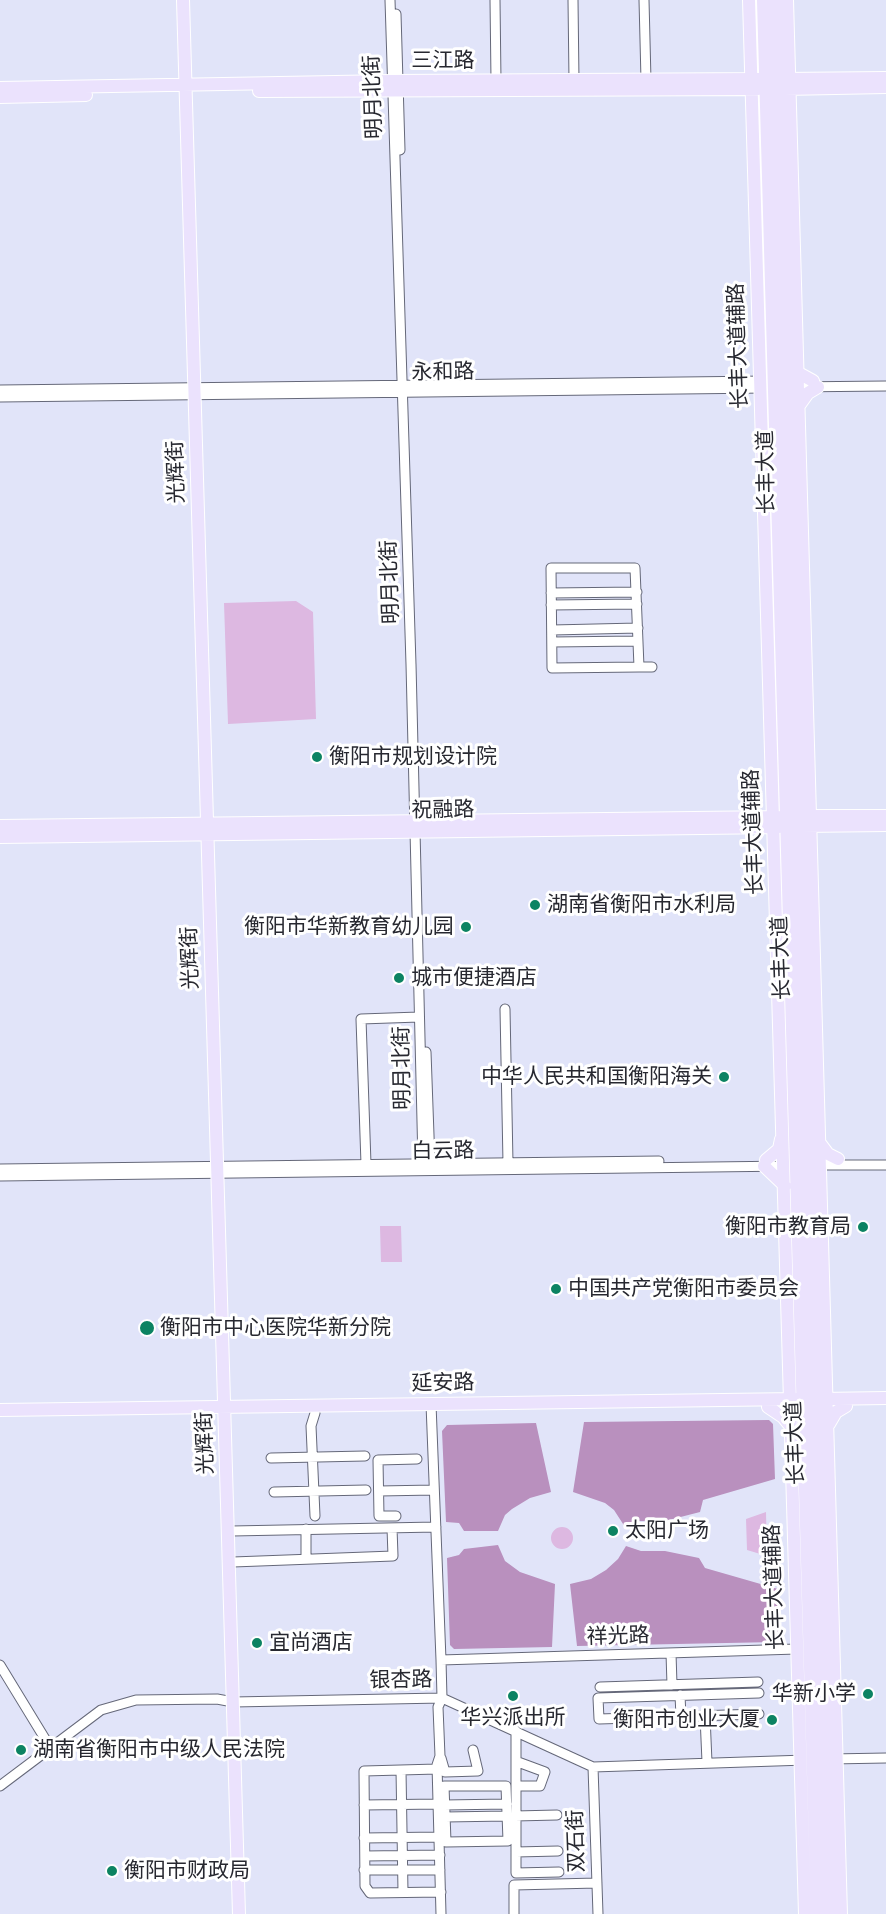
<!DOCTYPE html>
<html>
<head>
<meta charset="utf-8">
<style>
  body { margin:0 }
  canvas { display:block; background:#e1e4f9 }
</style>
</head>
<body>
<canvas width="886" height="1914"></canvas>
<script>
const ctx = document.querySelector('canvas').getContext('2d');
ctx.lineJoin = 'round';
function fill(path, color) { ctx.fillStyle = color; ctx.fill(path, 'evenodd'); }
const toPath = rows => new Path2D(rows.map(r => 'M' + r).join(''));
function stroke(path, color, width, dash) { ctx.strokeStyle = color; ctx.lineWidth = width; ctx.lineCap = dash ? 'butt' : 'round'; ctx.setLineDash(dash || []); ctx.stroke(path); }
function label(font, color, halo, rows, align = 'center') {
  ctx.font = font + ' "Times New Roman","Noto Sans SC",serif'; ctx.lineWidth = 6; ctx.setLineDash([]); ctx.textBaseline = 'middle'; ctx.strokeStyle = halo; ctx.fillStyle = color; for (const [text, x, y, turn = 0] of rows) {
    ctx.save(); ctx.translate(x, y); ctx.rotate((+turn || 0) * Math.PI / 180); ctx.textAlign = isNaN(turn) ? turn : align; if (halo) ctx.strokeText(text, 0, 0); ctx.fillText(text, 0, 0); ctx.restore();
  }
}
fill(toPath([
  [296,601,313,612,316,719,228,724,224,603],
  [380,1226,401,1226,402,1262,381,1262],
  [766,1512,767,1556,747,1550,746,1519],
  '551 1538a11 11 0 1 1 22 0a11 11 0 1 1-22 0Z'
]), '#ddb8e1');
fill(toPath([
  [769,1420,773,1424,775,1479,703,1500,700,1512,665,1521,638,1521,625,1527,614,1510,605,1503,573,1492,584,1422],
  [536,1423,551,1492,530,1498,512,1509,505,1515,498,1531,464,1531,459,1523,446,1522,442,1431,447,1425],
  [498,1545,505,1561,520,1572,555,1584,552,1647,454,1649,450,1645,447,1558,459,1555,464,1549],
  [626,1546,641,1551,665,1551,699,1558,705,1568,778,1589,779,1636,776,1642,577,1646,570,1584,591,1579,606,1570,618,1559]
]), '#b990be');
const minor = toPath([
  [390,0,411,664,423,1163],
  [495,0,496,80],
  [573,0,574,80],
  [644,0,646,80],
  [396,14,400,150],
  [791,387,886,386],
  [0,390,767,381],
  [0,397,766,388],
  [551,593,637,592],
  [551,605,637,604],
  [552,630,638,628],
  [552,642,638,641],
  [639,667,635,568,551,568,552,668,639,667,652,667],
  [505,1009,508,1163],
  [426,1052,430,1163],
  [366,1164,361,1019,419,1017],
  [815,1165,886,1165],
  [0,1169,659,1161],
  [0,1176,790,1166],
  [431,1404,441,1660,797,1649],
  [315,1413,311,1426,315,1516],
  [271,1458,365,1456],
  [379,1491,434,1490],
  [274,1492,366,1490],
  [396,1516,379,1516,378,1460,417,1459],
  [306,1529,306,1557],
  [232,1531,436,1527],
  [233,1562,393,1556,392,1528],
  [671,1653,672,1685],
  [441,1660,442,1698,438,1707,440,1756,437,1765,441,1914],
  [0,1665,50,1747],
  [600,1687,758,1682],
  [759,1693,598,1698,599,1719,759,1714],
  [680,1695,681,1717],
  [705,1716,707,1762],
  [516,1731,516,1873,559,1872],
  [441,1758,445,1772,478,1771,473,1750],
  [831,1759,886,1758],
  [593,1767,598,1914],
  [437,1769,364,1771,365,1886,370,1893,441,1892],
  [401,1770,403,1892],
  [0,1786,101,1710,136,1700,217,1699,233,1702,442,1698,593,1767,806,1760],
  [444,1786,506,1786,508,1841,446,1842,444,1786],
  [516,1786,540,1786,545,1772,518,1762],
  [364,1805,438,1804],
  [444,1805,507,1804],
  [515,1816,557,1815],
  [445,1817,507,1816],
  [364,1838,439,1837],
  [516,1852,558,1851],
  [365,1856,440,1855],
  [364,1870,440,1870],
  [514,1914,514,1885,597,1883]
]);
const major = toPath([
  [183,0,239,1914],
  [749,0,805,1914],
  [763,0,817,1914],
  [775,0,829,1914],
  [787,0,841,1914],
  [782,79,886,78],
  [0,88,391,81,759,79],
  [784,89,886,87],
  [259,91,758,89],
  [0,97,86,95],
  [793,370,813,381],
  [798,407,808,393,818,387],
  [803,816,886,816],
  [0,826,780,817],
  [802,826,886,825],
  [0,837,779,827],
  [819,1142,828,1154,838,1159],
  [766,1160,779,1149,781,1139],
  [764,1166,785,1186],
  [821,1399,886,1398],
  [768,1407,783,1417,792,1428],
  [0,1410,795,1399],
  [829,1424,836,1412,846,1406]
]);
stroke(minor, '#656879', 11);
stroke(major, '#fff', 14);
stroke(minor, '#fff', 9);
stroke(major, '#ebe2fd', 12);
for (const [x, y, r, color] of [
  [317,757,6,"#0c8362"],
  [535,905,6,"#0c8362"],
  [466,927,6,"#0c8362"],
  [399,978,6,"#0c8362"],
  [724,1077,6,"#0c8362"],
  [863,1227,6,"#0c8362"],
  [556,1289,6,"#0c8362"],
  [147,1328,8,"#0c8362"],
  [613,1531,6,"#0c8362"],
  [257,1643,6,"#0c8362"],
  [868,1694,6,"#0c8362"],
  [513,1696,6,"#0c8362"],
  [772,1720,6,"#0c8362"],
  [21,1750,6,"#0c8362"],
  [112,1871,6,"#0c8362"]
]) { const dot = new Path2D(); dot.arc(x, y, r, 0, 2 * Math.PI); ctx.fillStyle = color; ctx.fill(dot); stroke(dot, '#fff', 2); }
label('21px', '#272830', '#fff', [
  ["三江路",443,61],
  ["明月北街",374,97,-92],
  ["长丰大道辅路",739,346,-92],
  ["永和路",443,373,-1],
  ["光辉街",177,472,-92],
  ["长丰大道",767,472,-91],
  ["明月北街",391,582,-92],
  ["祝融路",443,811,-1],
  ["长丰大道辅路",754,832,-92],
  ["光辉街",191,958,-92],
  ["长丰大道",782,958,-92],
  ["明月北街",403,1068,-91],
  ["白云路",443,1152,-1],
  ["延安路",443,1384,-1],
  ["光辉街",206,1443,-92],
  ["长丰大道",796,1443,-92],
  ["长丰大道辅路",775,1587,-92],
  ["祥光路",618,1637,-2],
  ["银杏路",401,1681,-1],
  ["双石街",577,1841,-92]
]);
label('21px', '#272830', '#fff', [
  ["衡阳市规划设计院",329,757],
  ["湖南省衡阳市水利局",547,905],
  ["衡阳市华新教育幼儿园",454,927,"right"],
  ["城市便捷酒店",411,978],
  ["中华人民共和国衡阳海关",712,1077,"right"],
  ["衡阳市教育局",851,1227,"right"],
  ["中国共产党衡阳市委员会",568,1289],
  ["衡阳市中心医院华新分院",160,1328],
  ["太阳广场",625,1531],
  ["宜尚酒店",269,1643],
  ["华新小学",856,1694,"right"],
  ["华兴派出所",513,1718,"center"],
  ["衡阳市创业大厦",760,1720,"right"],
  ["湖南省衡阳市中级人民法院",33,1750],
  ["衡阳市财政局",124,1871]
], 'left');
</script>
</body>
</html>
